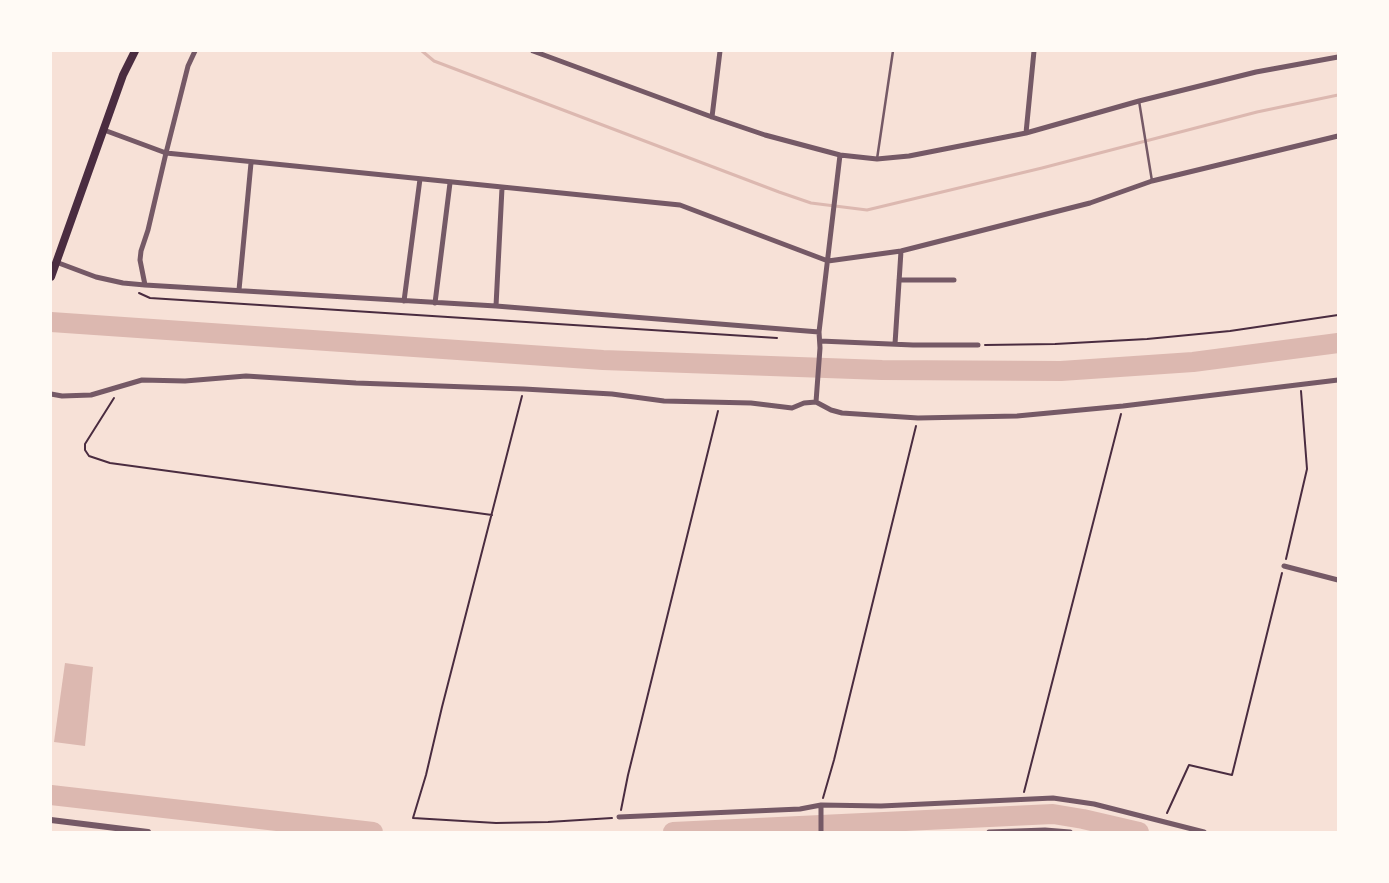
<!DOCTYPE html>
<html>
<head>
<meta charset="utf-8">
<style>
  body { margin:0 }
  #map { position:relative; width:1389px; height:883px; overflow:hidden; background:#f7e1d7; font-family:"IBM Plex Serif",serif }
  canvas { display:block }
  .frame { position:absolute; inset:0; border:52px solid #fffaf5; pointer-events:none }
</style>
</head>
<body>
<div id="map">
<canvas width="1389" height="883"></canvas>
<div class="frame"></div>
</div>
<script>
const ctx = document.querySelector('canvas').getContext('2d');
ctx.lineJoin = 'round';
function fill(path, color) { ctx.fillStyle = color; ctx.fill(path, 'evenodd'); }
const toPath = rows => new Path2D(rows.map(r => 'M' + r).join(''));
function stroke(path, color, width, dash) { ctx.strokeStyle = color; ctx.lineWidth = width; ctx.lineCap = dash ? 'butt' : 'round'; ctx.setLineDash(dash || []); ctx.stroke(path); }
fill(toPath([
  [65,663,93,667,85,746,54,742]
]), '#dcb8b0');
stroke(toPath([
  [422,51,434,61,779,192,811,203,867,210,1042,168,1257,112,1338,95]
]), '#dcb8b0', 3);
stroke(toPath([
  [51,322,603,360,882,370,1061,371,1193,362,1338,343],
  [51,795,373,832],
  [673,832,1053,814,1083,819,1139,832]
]), '#dcb8b0', 20);
stroke(toPath([
  [139,293,150,298,777,338],
  [985,345,1055,344,1147,339,1230,331,1338,315],
  [522,396,442,707,426,775,413,818,496,823,548,822,612,818],
  [114,398,85,444,85,450,89,456,110,463,492,515],
  [1286,559,1307,469,1301,391],
  [1024,792,1121,414],
  [823,798,834,760,916,426],
  [621,810,628,775,718,411],
  [1167,813,1189,765,1232,775,1282,573]
]), '#4a2c40', 2);
stroke(toPath([
  [1139,101,1152,181],
  [877,159,893,51]
]), '#755966', 2.5);
stroke(toPath([
  [195,51,188,66,166,153,680,205,828,261,901,251,1090,203,1152,181,1338,136],
  [533,51,712,117,765,135,840,155,877,159,909,156,1026,133,1139,101,1256,72,1338,57],
  [712,117,720,51],
  [1026,133,1034,51],
  [56,262,96,277,123,283,145,285,140,260,141,251,148,230,166,153,104,130],
  [899,280,954,280],
  [145,285,496,306,819,332],
  [239,290,251,163],
  [404,301,420,179],
  [435,303,450,183],
  [496,306,502,188],
  [820,341,913,345,978,345],
  [895,344,901,251],
  [51,394,62,396,91,395,142,380,185,381,246,376,356,383,524,389,612,394,664,401,751,403,792,408,804,403,816,402,831,410,842,413,918,418,1017,416,1123,406,1338,380],
  [816,402,820,348,819,332,840,155],
  [1284,566,1338,580],
  [821,805,821,832],
  [619,817,800,809,821,805,881,806,1053,798,1094,804,1204,832],
  [989,832,1045,830,1070,832]
]), '#755966', 5);
stroke(toPath([
  [51,820,148,832]
]), '#755966', 6);
stroke(toPath([
  [51,277,123,75,135,51]
]), '#4a2c40', 8);
</script>
</body>
</html>
